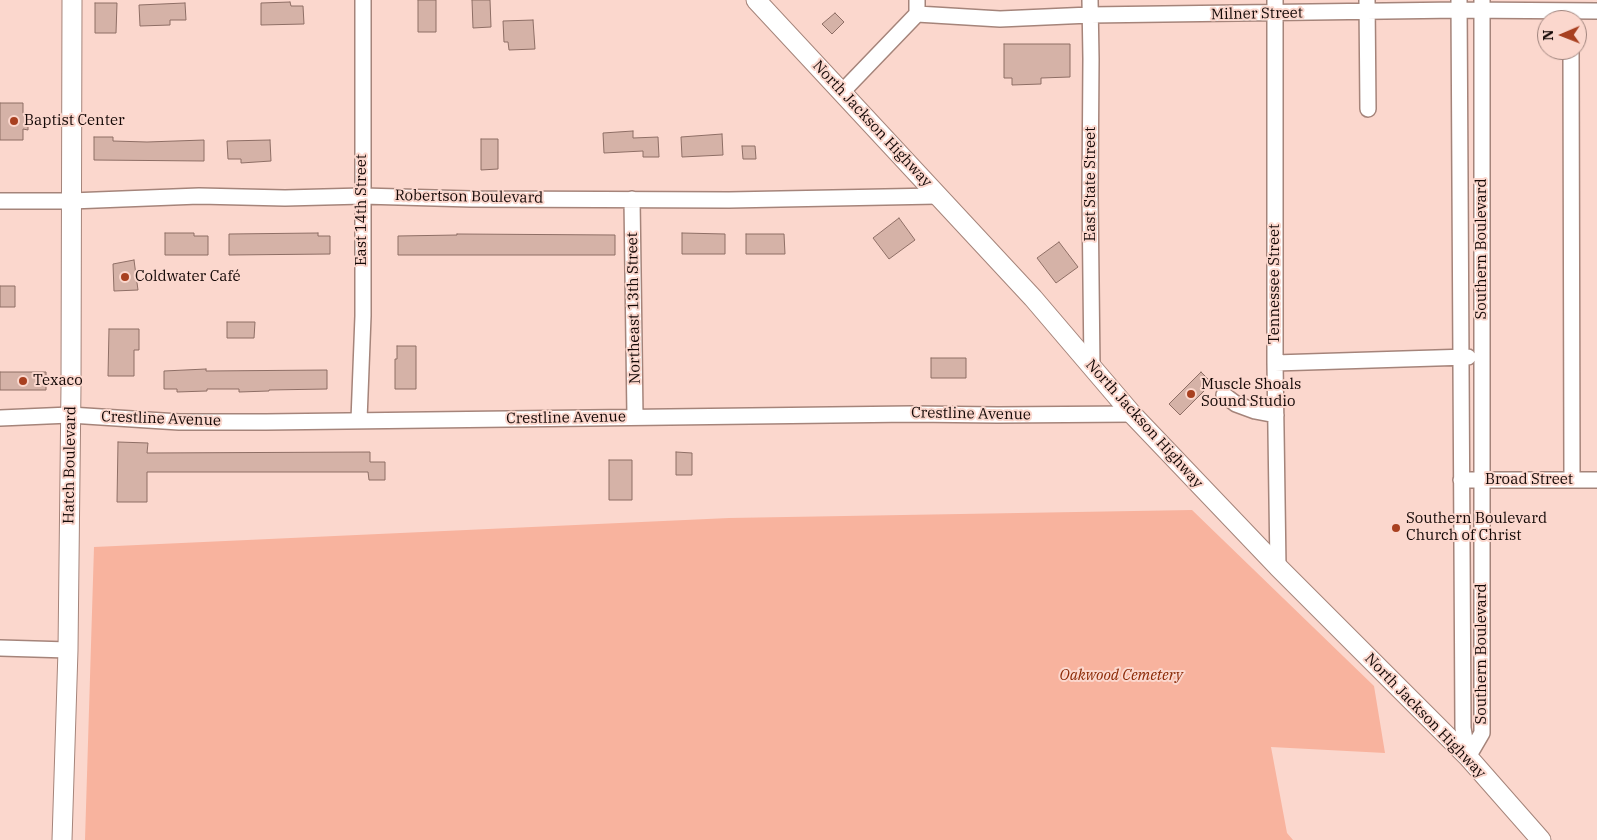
<!DOCTYPE html>
<html>
<head>
<meta charset="utf-8">
<style>
  body { margin:0 }
  #map { position:relative; width:1597px; height:840px; overflow:hidden; background:#fbd7cd; font-family:"IBM Plex Serif",serif }
  canvas { display:block }
  .north { position:absolute; left:1537px; top:10px; width:50px; height:50px; box-sizing:border-box; background:#fbd7cd; border:1px solid #9f847d; border-radius:50%; rotate:269deg; font-size:14px; font-weight:700; line-height:20px; text-align:center; color:#140806 }
  .north::after { content:''; display:block; margin:auto; width:18px; height:22px; background:#a84020; clip-path:polygon(50% 0,100% 100%,50% 72%,0 100%) }
</style>
</head>
<body>
<div id="map">
<canvas width="1597" height="840"></canvas>
<div class="north">N</div>
</div>
<script>
const ctx = document.querySelector('canvas').getContext('2d');
ctx.lineJoin = 'round';
function fill(path, color) { ctx.fillStyle = color; ctx.fill(path, 'evenodd'); }
const toPath = rows => new Path2D(rows.map(r => 'M' + r).join(''));
function stroke(path, color, width, dash) { ctx.strokeStyle = color; ctx.lineWidth = width; ctx.lineCap = dash ? 'butt' : 'round'; ctx.setLineDash(dash || []); ctx.stroke(path); }
function label(font, color, halo, rows, align = 'center') {
  ctx.font = font + ' "IBM Plex Serif",serif'; ctx.lineWidth = 4; ctx.setLineDash([]); ctx.textBaseline = 'middle'; ctx.strokeStyle = halo; ctx.fillStyle = color; for (const [text, x, y, turn = 0] of rows) {
    ctx.save(); ctx.translate(x, y); ctx.rotate((+turn || 0) * Math.PI / 180); ctx.textAlign = isNaN(turn) ? turn : align; if (halo) ctx.strokeText(text, 0, 0); ctx.fillText(text, 0, 0); ctx.restore();
  }
}
fill(toPath([
  [1192,510,1374,686,1385,753,1271,747,1287,833,1293,840,85,840,94,547,729,518]
]), '#f8b39e');
const building = toPath([
  [418,0,436,0,436,32,418,32,418,0],
  [472,0,490,0,491,27,473,28,472,0],
  [290,2,291,6,303,6,304,24,261,25,261,3,290,2],
  [95,3,117,3,116,33,95,33,95,3],
  [185,3,186,20,170,20,170,25,140,26,139,5,185,3],
  [835,13,844,22,832,34,822,24,835,13],
  [533,20,535,49,509,50,508,42,504,42,503,21,533,20],
  [1004,44,1070,44,1070,77,1041,78,1041,84,1012,85,1012,78,1004,78,1004,44],
  [0,103,23,103,23,113,28,113,28,130,23,129,23,140,0,140,0,103],
  [633,131,633,138,658,137,659,157,643,157,643,151,604,153,603,133,633,131],
  [722,134,723,155,682,157,681,137,722,134],
  [94,137,113,137,113,141,147,142,204,140,204,161,94,160,94,137],
  [481,139,498,139,498,169,481,170,481,139],
  [270,140,271,161,241,163,241,159,228,159,227,141,270,140],
  [742,146,755,146,756,159,743,159,742,146],
  [899,218,915,240,889,259,873,238,899,218],
  [165,233,194,233,194,236,208,236,208,255,165,255,165,233],
  [318,233,318,236,330,236,330,254,229,255,229,234,318,233],
  [682,233,725,234,725,254,682,254,682,233],
  [457,234,615,235,615,255,398,255,398,236,457,235,457,234],
  [746,234,784,234,785,254,746,254,746,234],
  [1059,242,1078,267,1056,283,1037,258,1059,242],
  [134,260,138,290,114,291,113,264,134,260],
  [0,286,15,286,15,307,0,307,0,286],
  [227,322,255,322,254,338,227,338,227,322],
  [109,329,139,329,139,350,134,350,134,376,108,376,109,329],
  [397,346,416,346,416,389,395,389,395,359,397,359,397,346],
  [931,358,966,358,966,378,931,378,931,358],
  [206,369,206,371,327,370,327,389,269,390,269,391,239,392,239,389,207,389,207,391,177,392,177,389,164,389,164,371,206,369],
  [0,372,46,372,46,390,0,390,0,372],
  [1201,372,1212,383,1180,415,1169,404,1201,372],
  [118,442,148,443,147,453,370,452,370,462,385,462,385,480,369,480,368,472,147,472,147,502,117,502,118,442],
  [676,452,692,453,692,475,676,475,676,452],
  [609,460,632,460,632,500,609,500,609,460]
]);
fill(building, '#d5b2a7');
stroke(building, '#8e6e65', 1);
const minor = toPath([
  [1090,0,1091,59,1090,194,1092,368],
  [1275,0,1275,363,1278,567],
  [1367,0,1368,109],
  [1459,0,1463,728,1468,757],
  [917,14,1000,19,1090,15,1459,10,1597,11],
  [1571,50,1572,480],
  [843,91,917,14,917,0],
  [632,199,635,417],
  [0,201,71,201,199,196,285,198,363,196,471,199,729,200,937,196],
  [1275,363,1468,357],
  [1224,395,1236,404,1255,411,1276,415],
  [0,418,70,415,179,422,266,422,912,414,998,415,1132,414],
  [359,420,363,316,363,0],
  [1461,480,1597,480],
  [0,648,68,650],
  [1468,757,1482,733,1482,0]
]);
const major = toPath([
  [756,0,1033,298,1132,414,1278,567,1468,757,1541,840],
  [62,840,68,650,71,386,72,0]
]);
stroke(minor, '#a5847a', 18);
stroke(major, '#a5847a', 21);
stroke(minor, '#fff', 15);
stroke(major, '#fff', 19);
for (const [x, y, r, color] of [
  [14,121,5,"#a84020"],
  [125,277,5,"#a84020"],
  [23,381,5,"#a84020"],
  [1191,394,5,"#a84020"],
  [1396,528,5,"#a84020"]
]) { const dot = new Path2D(); dot.arc(x, y, r, 0, 2 * Math.PI); ctx.fillStyle = color; ctx.fill(dot); stroke(dot, '#fbd7cd', 2); }
label('15px', '#140806', '#fbd7cd', [
  ["Milner Street",1257,14,-1],
  ["North Jackson Highway",872,124,47],
  ["East State Street",1091,184,-90],
  ["Robertson Boulevard",469,197,1],
  ["East 14th Street",362,210,-90],
  ["Southern Boulevard",1482,249,-90],
  ["Tennessee Street",1275,284,-90],
  ["Northeast 13th Street",634,308,-91],
  ["Crestline Avenue",971,414,1],
  ["Crestline Avenue",566,418,-1],
  ["Crestline Avenue",161,419,2],
  ["North Jackson Highway",1144,424,48],
  ["Hatch Boulevard",70,465,-89],
  ["Broad Street",1529,480],
  ["Southern Boulevard",1482,654,-90],
  ["North Jackson Highway",1425,716,46]
]);
label('15px', '#140806', '#fbd7cd', [
  ["Baptist Center",24,121],
  ["Coldwater Café",135,277],
  ["Texaco",33,381],
  ["Muscle Shoals",1201,385],
  ["Sound Studio",1201,402],
  ["Southern Boulevard",1406,519],
  ["Church of Christ",1406,536]
], 'left');
label('italic 15px', '#8b2905', '#fbd7cd', [
  ["Oakwood Cemetery",1121,676]
]);
</script>
</body>
</html>
